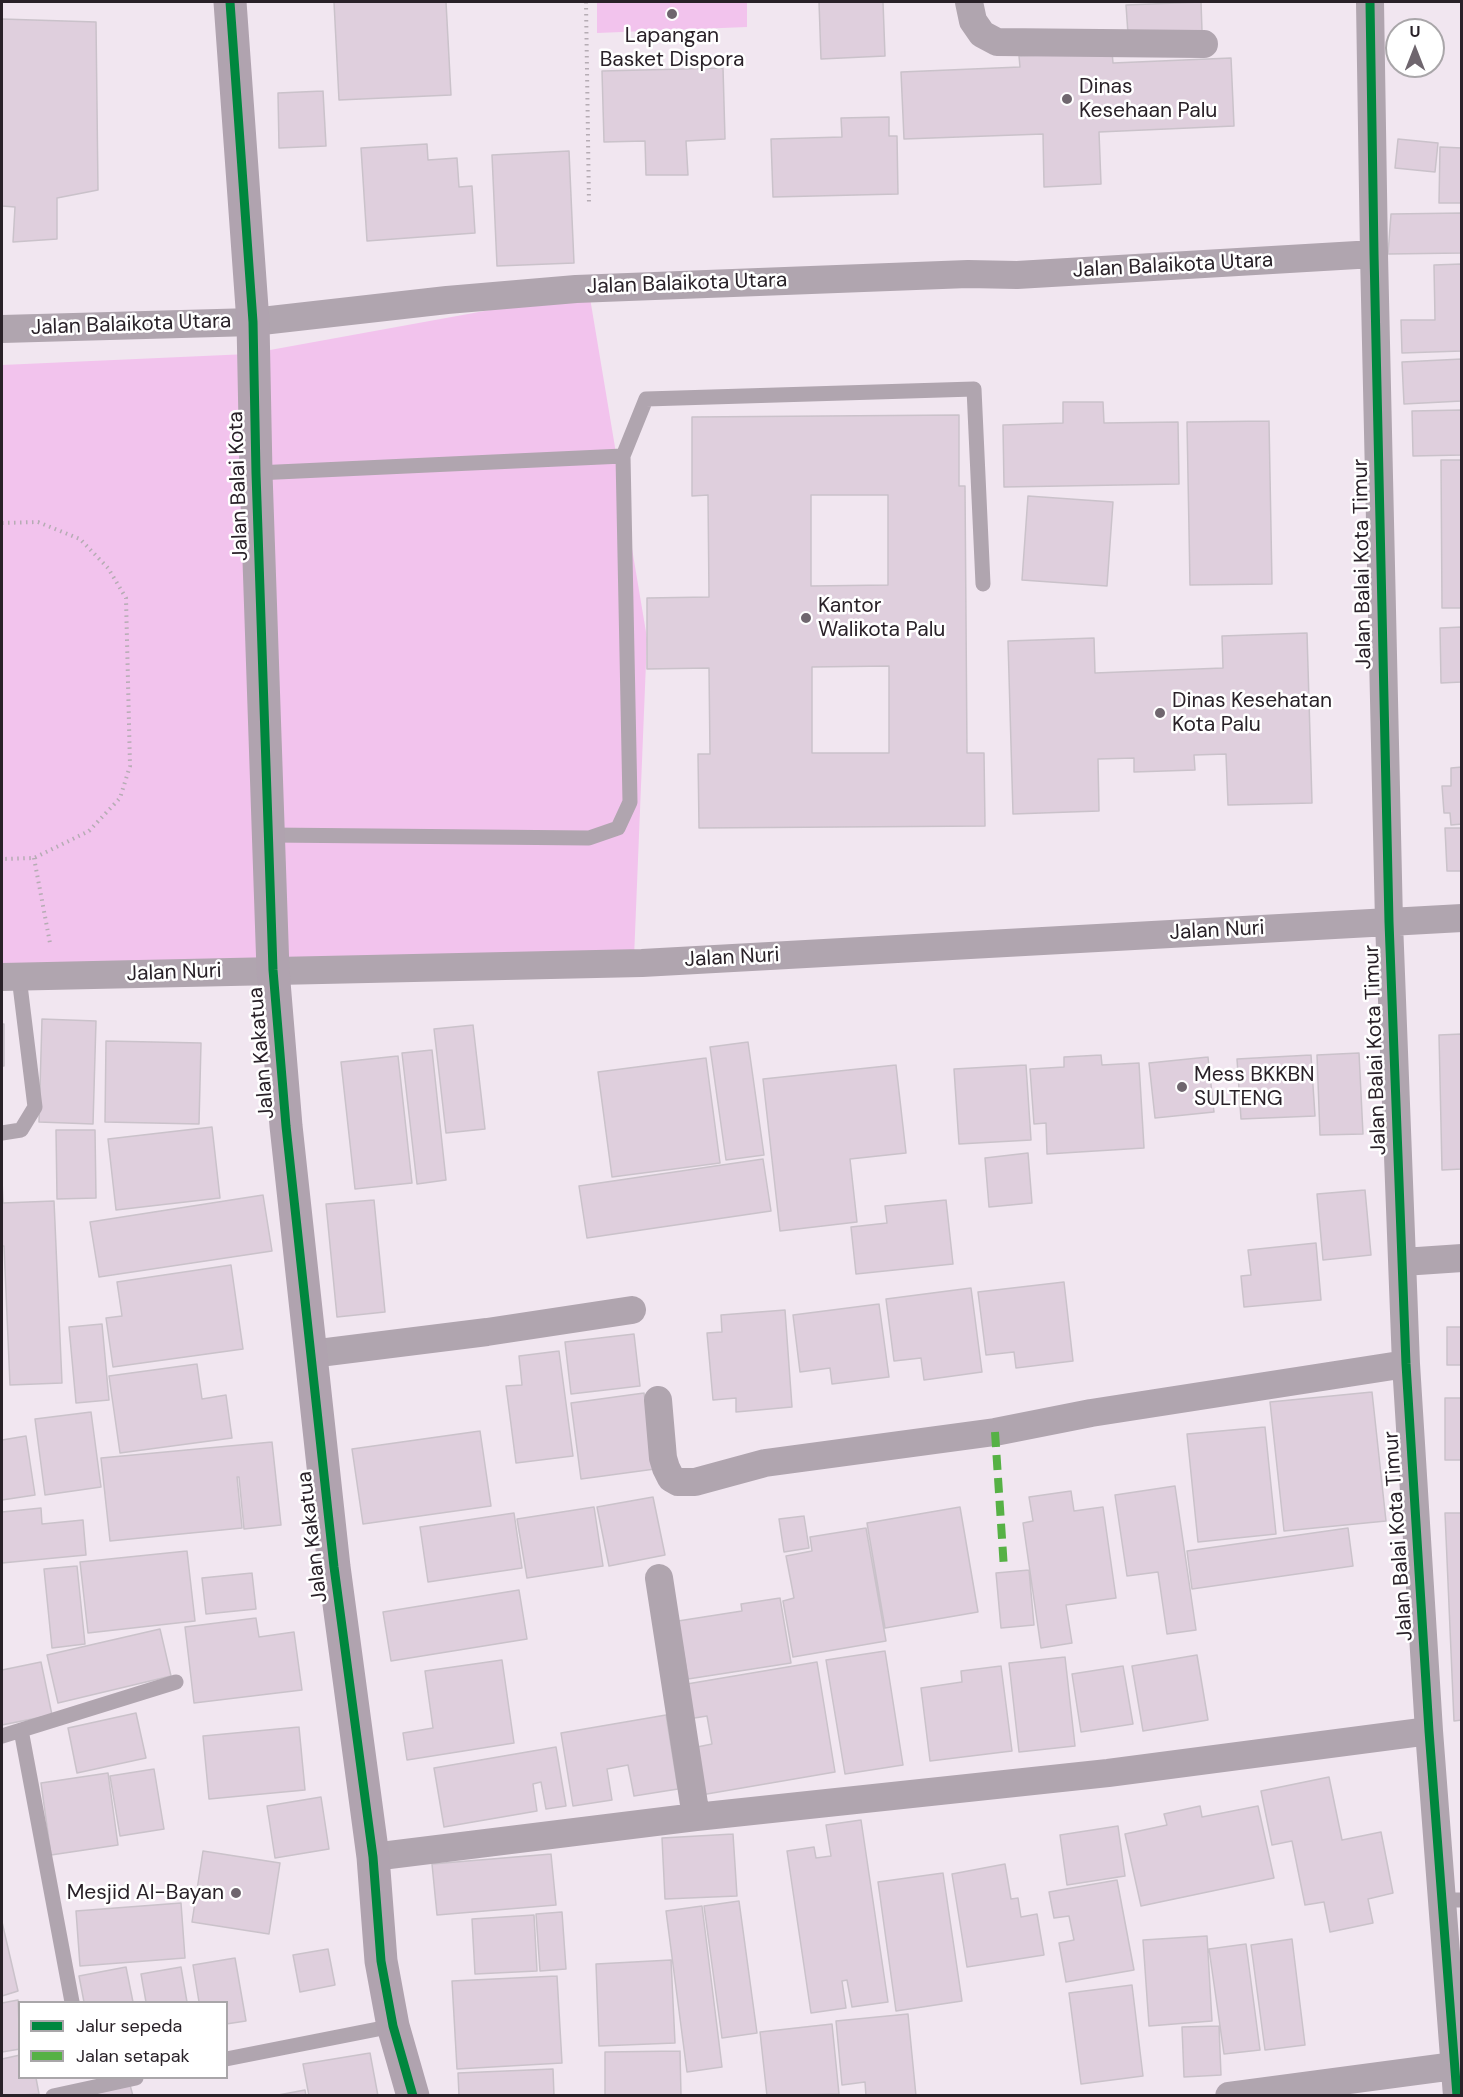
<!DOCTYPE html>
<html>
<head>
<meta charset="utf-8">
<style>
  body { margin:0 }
  #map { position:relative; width:1463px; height:2097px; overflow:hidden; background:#f1e6f0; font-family:"DM Sans",sans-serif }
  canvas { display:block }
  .frame { position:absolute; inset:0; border:3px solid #292128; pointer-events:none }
  .legend { position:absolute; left:18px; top:2001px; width:210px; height:78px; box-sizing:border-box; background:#fff; border:2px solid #a9a6a9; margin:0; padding:8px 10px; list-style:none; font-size:18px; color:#292128 }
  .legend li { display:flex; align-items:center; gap:12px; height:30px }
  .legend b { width:30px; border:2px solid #a9a6a9 }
  .north { position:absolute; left:1385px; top:18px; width:60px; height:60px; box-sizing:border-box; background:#fff; border:2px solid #a9a6a9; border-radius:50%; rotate:0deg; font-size:16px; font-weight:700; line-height:24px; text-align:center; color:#292128 }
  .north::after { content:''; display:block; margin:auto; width:21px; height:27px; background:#6f666e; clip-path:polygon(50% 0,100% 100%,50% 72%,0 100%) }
</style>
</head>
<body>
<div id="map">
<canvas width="1463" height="2097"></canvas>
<div class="frame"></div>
<ul class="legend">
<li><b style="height:8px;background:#00873e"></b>Jalur sepeda</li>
<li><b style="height:8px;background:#56b145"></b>Jalan setapak</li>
</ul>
<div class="north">U</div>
</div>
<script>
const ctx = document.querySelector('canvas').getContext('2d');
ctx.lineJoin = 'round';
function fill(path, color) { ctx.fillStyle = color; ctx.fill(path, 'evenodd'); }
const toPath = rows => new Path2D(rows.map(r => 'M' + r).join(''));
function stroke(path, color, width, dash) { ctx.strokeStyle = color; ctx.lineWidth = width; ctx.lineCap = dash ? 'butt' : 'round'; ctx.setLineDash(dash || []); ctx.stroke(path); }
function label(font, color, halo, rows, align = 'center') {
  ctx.font = font + ' "DM Sans",sans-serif'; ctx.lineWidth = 5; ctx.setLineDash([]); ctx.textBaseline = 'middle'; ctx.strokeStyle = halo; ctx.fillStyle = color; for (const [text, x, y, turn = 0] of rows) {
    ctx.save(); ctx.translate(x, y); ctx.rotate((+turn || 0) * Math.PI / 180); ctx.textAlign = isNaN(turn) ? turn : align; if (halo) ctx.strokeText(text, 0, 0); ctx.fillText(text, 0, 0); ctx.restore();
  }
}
fill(toPath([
  [597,2,747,2,747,27,597,33],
  [589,292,647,638,634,958,2,986,2,365,248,354]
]), '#f2c3ed');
const building = toPath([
  [334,2,446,2,451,95,339,100,334,2],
  [819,2,883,2,885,56,821,59,819,2],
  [1201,2,1202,31,1128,34,1126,5,1201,2],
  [2,19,96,22,98,190,57,198,57,239,13,242,15,207,2,206,2,19],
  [1112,52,1113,63,1231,58,1234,126,1099,132,1101,184,1044,187,1043,134,904,139,901,72,1020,67,1019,56,1112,52],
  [723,68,725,139,686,141,688,175,646,175,645,141,604,142,602,71,723,68],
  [323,91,326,146,279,148,278,93,323,91],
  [889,117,889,136,897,136,898,194,773,197,771,139,842,137,841,118,889,117],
  [1398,139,1438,143,1435,172,1395,168,1398,139],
  [427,144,428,160,457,158,459,187,472,186,475,233,367,241,361,148,427,144],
  [1440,147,1462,148,1462,203,1439,203,1440,147],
  [569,151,574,263,497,266,492,155,569,151],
  [1462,213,1462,253,1388,254,1391,214,1462,213],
  [1462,264,1462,351,1402,353,1401,320,1435,320,1434,265,1462,264],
  [1462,359,1462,401,1404,404,1402,362,1462,359],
  [1063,402,1103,402,1104,423,1178,422,1179,484,1004,487,1003,425,1063,423,1063,402],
  [1462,410,1462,455,1413,456,1412,411,1462,410],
  [959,415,959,486,965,486,967,753,984,753,985,826,699,828,698,754,710,754,709,668,647,669,647,598,709,597,708,495,692,496,692,417,959,415],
  [811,495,888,495,888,585,811,586,811,495],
  [889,666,889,753,812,753,812,667,889,666],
  [1269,421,1272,584,1190,585,1187,422,1269,421],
  [1441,460,1462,460,1462,608,1442,608,1441,460],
  [1028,496,1113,502,1107,586,1022,580,1028,496],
  [1462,627,1462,682,1441,683,1440,628,1462,627],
  [1307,633,1312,803,1228,805,1226,754,1194,755,1195,770,1134,772,1134,758,1098,759,1099,811,1013,814,1008,641,1094,638,1095,673,1223,668,1222,636,1307,633],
  [1462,767,1462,824,1451,825,1450,813,1444,813,1442,786,1451,786,1451,768,1462,767],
  [1445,828,1462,828,1462,871,1447,871,1445,828],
  [42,1019,96,1021,93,1124,39,1122,42,1019],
  [2,1024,4,1024,4,1066,2,1066,2,1024],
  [473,1025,485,1129,446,1133,434,1029,473,1025],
  [1462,1034,1462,1169,1442,1170,1439,1035,1462,1034],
  [106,1041,201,1043,199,1124,105,1122,106,1041],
  [748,1042,764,1155,726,1160,710,1047,748,1042],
  [432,1050,446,1180,417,1184,402,1053,432,1050],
  [1359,1053,1363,1134,1320,1135,1317,1055,1359,1053],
  [1101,1055,1102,1065,1139,1063,1144,1148,1047,1154,1046,1123,1034,1124,1030,1069,1064,1067,1064,1057,1101,1055],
  [1311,1055,1315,1116,1241,1119,1237,1059,1311,1055],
  [398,1056,412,1183,355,1189,341,1062,398,1056],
  [1208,1057,1214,1112,1155,1118,1149,1063,1208,1057],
  [706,1058,720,1163,612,1177,598,1072,706,1058],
  [896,1065,906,1153,850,1159,857,1222,780,1231,763,1079,896,1065],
  [1026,1065,1031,1140,959,1144,954,1069,1026,1065],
  [212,1127,220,1198,116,1210,108,1139,212,1127],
  [56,1130,95,1130,96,1198,57,1199,56,1130],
  [1028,1153,1032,1203,989,1207,985,1158,1028,1153],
  [763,1159,771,1211,587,1238,579,1186,763,1159],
  [2,1179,3,1203,54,1201,62,1383,10,1385,4,1246,2,1246,2,1179],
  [1365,1190,1371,1255,1323,1260,1317,1194,1365,1190],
  [263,1195,272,1251,99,1277,90,1222,263,1195],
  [374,1200,385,1312,337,1317,326,1204,374,1200],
  [946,1200,953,1264,856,1274,851,1227,887,1223,885,1206,946,1200],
  [1316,1243,1321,1300,1244,1307,1241,1276,1251,1275,1248,1250,1316,1243],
  [231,1265,243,1349,113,1367,106,1318,122,1316,117,1282,231,1265],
  [1064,1282,1073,1361,1016,1368,1014,1352,986,1355,978,1292,1064,1282],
  [971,1288,982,1372,924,1380,921,1358,894,1361,886,1299,971,1288],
  [879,1304,889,1377,832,1384,830,1368,800,1372,793,1315,879,1304],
  [785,1310,792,1407,736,1412,736,1398,713,1400,707,1333,722,1332,721,1315,785,1310],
  [102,1324,109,1400,76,1403,69,1327,102,1324],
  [1447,1327,1462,1327,1462,1365,1447,1365,1447,1327],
  [634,1334,640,1386,571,1394,565,1342,634,1334],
  [559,1351,573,1456,516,1463,506,1386,522,1385,519,1356,559,1351],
  [197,1364,202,1399,226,1395,232,1438,120,1453,109,1376,197,1364],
  [1372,1392,1386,1521,1284,1531,1270,1402,1372,1392],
  [644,1393,655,1469,581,1479,571,1403,644,1393],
  [1445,1398,1462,1398,1462,1460,1445,1460,1445,1398],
  [91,1412,101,1487,45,1495,35,1419,91,1412],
  [1265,1427,1276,1534,1198,1542,1187,1434,1265,1427],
  [480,1431,491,1506,363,1524,352,1449,480,1431],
  [26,1436,35,1495,2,1500,2,1440,26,1436],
  [272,1442,281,1525,244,1529,239,1477,237,1477,242,1528,110,1541,101,1458,272,1442],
  [1175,1486,1196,1630,1167,1634,1158,1572,1127,1576,1115,1495,1175,1486],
  [1071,1491,1074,1511,1103,1507,1116,1598,1066,1605,1072,1643,1041,1648,1023,1523,1033,1521,1029,1497,1071,1491],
  [653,1497,665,1555,609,1566,597,1507,653,1497],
  [594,1507,603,1566,527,1578,517,1519,594,1507],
  [960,1507,978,1612,885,1628,867,1523,960,1507],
  [41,1508,42,1524,83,1520,86,1555,2,1563,2,1512,41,1508],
  [514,1513,522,1568,428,1582,420,1527,514,1513],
  [1445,1513,1462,1513,1462,1720,1454,1721,1445,1513],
  [804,1516,809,1548,784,1552,779,1519,804,1516],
  [866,1528,886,1641,793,1657,783,1601,794,1598,786,1556,812,1551,810,1537,866,1528],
  [1348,1528,1353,1566,1192,1589,1187,1551,1348,1528],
  [187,1551,195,1621,88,1633,80,1562,187,1551],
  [77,1566,85,1644,52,1648,44,1569,77,1566],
  [1029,1570,1034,1625,1001,1628,996,1573,1029,1570],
  [252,1573,256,1609,206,1614,202,1578,252,1573],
  [519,1590,527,1639,391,1661,383,1612,519,1590],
  [780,1598,791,1663,688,1679,678,1621,742,1611,741,1604,780,1598],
  [256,1618,259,1637,294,1632,302,1690,194,1703,185,1627,256,1618],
  [160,1629,171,1676,58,1703,47,1655,160,1629],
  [885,1651,903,1765,845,1774,826,1660,885,1651],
  [1197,1655,1208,1720,1143,1731,1132,1666,1197,1655],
  [1065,1657,1075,1746,1019,1752,1009,1663,1065,1657],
  [502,1660,514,1743,407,1760,403,1733,433,1728,425,1671,502,1660],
  [41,1662,52,1715,2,1725,2,1670,41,1662],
  [817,1662,835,1772,701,1795,692,1748,712,1744,707,1716,688,1719,681,1685,817,1662],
  [1001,1666,1012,1751,930,1761,921,1688,962,1682,961,1671,1001,1666],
  [1123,1666,1133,1724,1081,1732,1072,1674,1123,1666],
  [136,1713,146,1758,77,1773,68,1728,136,1713],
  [666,1715,678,1789,634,1796,628,1765,607,1769,612,1800,573,1806,561,1733,666,1715],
  [299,1727,305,1790,209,1799,203,1736,299,1727],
  [556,1747,566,1806,546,1809,541,1782,533,1784,537,1811,444,1827,434,1768,556,1747],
  [154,1769,164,1829,120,1836,110,1776,154,1769],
  [108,1773,118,1845,51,1855,41,1783,108,1773],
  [1329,1777,1342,1840,1381,1832,1393,1893,1368,1899,1373,1923,1330,1932,1324,1902,1305,1905,1292,1841,1272,1845,1261,1791,1329,1777],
  [321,1797,329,1849,275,1858,267,1806,321,1797],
  [1200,1806,1202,1817,1258,1806,1274,1878,1141,1906,1125,1834,1167,1825,1164,1814,1200,1806],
  [861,1820,888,2002,852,2007,847,1980,842,1981,846,2008,811,2013,787,1851,814,1847,816,1858,831,1856,826,1825,861,1820],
  [1118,1826,1125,1876,1067,1885,1060,1835,1118,1826],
  [733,1834,737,1896,665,1899,662,1838,733,1834],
  [203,1851,280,1863,269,1934,192,1922,203,1851],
  [551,1854,556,1905,437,1915,432,1864,551,1854],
  [1005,1864,1011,1899,1018,1898,1021,1917,1037,1914,1044,1955,967,1967,952,1874,1005,1864],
  [943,1873,962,2001,896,2011,878,1882,943,1873],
  [1117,1880,1134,1970,1066,1982,1059,1943,1074,1940,1069,1916,1054,1918,1049,1892,1117,1880],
  [739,1901,757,2033,722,2038,704,1906,739,1901],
  [181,1903,185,1958,80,1966,76,1911,181,1903],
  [702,1906,722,2067,687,2072,666,1911,702,1906],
  [562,1912,566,1969,540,1971,536,1914,562,1912],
  [534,1915,537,1971,475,1974,472,1919,534,1915],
  [2,1922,18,1991,2,1996,2,1922],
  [1207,1936,1212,2021,1149,2026,1143,1940,1207,1936],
  [1292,1939,1305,2045,1265,2050,1251,1945,1292,1939],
  [1246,1944,1260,2050,1224,2054,1209,1949,1246,1944],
  [328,1949,335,1985,300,1992,293,1955,328,1949],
  [235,1958,246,2021,226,2024,226,2002,199,2002,193,1965,235,1958],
  [671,1960,675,2043,599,2046,596,1964,671,1960],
  [126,1967,133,2002,84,2002,79,1976,126,1967],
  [181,1967,187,2002,146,2002,141,1974,181,1967],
  [557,1976,562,2063,457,2069,452,1981,557,1976],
  [1132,1985,1143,2076,1081,2084,1069,1993,1132,1985],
  [18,2000,20,2049,2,2052,2,2003,18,2000],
  [908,2014,916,2096,866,2096,865,2082,842,2085,836,2021,908,2014],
  [832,2024,839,2094,767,2096,760,2032,832,2024],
  [1219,2026,1221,2075,1184,2077,1182,2027,1219,2026],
  [680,2051,681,2096,605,2096,605,2052,680,2051],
  [370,2053,378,2096,309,2096,303,2064,370,2053],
  [20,2055,20,2078,36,2078,39,2094,2,2096,2,2059,20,2055],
  [553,2069,554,2096,459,2096,458,2073,553,2069],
  [130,2085,133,2096,85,2096,130,2085],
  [305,2090,306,2096,273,2096,305,2090]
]);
fill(building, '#dfcfdd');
stroke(building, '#cac2ca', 1.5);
stroke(toPath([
  [586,2,589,205],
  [2,523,38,522,80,539,108,568,126,598,130,766,120,798,89,831,34,858,2,859],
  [34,858,50,943]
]), '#b6acb4', 4, [1.5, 4.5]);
stroke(toPath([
  [256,473,623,456],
  [270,835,589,838,618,828,630,802,623,456,646,399,974,389,983,584],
  [2,1133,21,1130,35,1107,19,977],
  [21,1730,72,2002],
  [2,1736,176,1682],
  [1442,1900,1462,1900],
  [226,2059,393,2026],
  [53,2096,136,2078]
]), '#b0a5af', 15);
stroke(toPath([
  [969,2,973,21,982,34,997,42,1204,44],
  [1370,2,1374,254,1389,922,1406,1364,1429,1731,1457,2096],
  [2,329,253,322,447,300,576,289,968,274,1017,275,1374,254],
  [2,977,642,963,1462,918],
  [1403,1262,1462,1258],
  [311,1354,487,1332,632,1310],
  [658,1400,663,1458,666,1468,671,1478,678,1482,695,1482,765,1463,995,1432,1091,1413,1406,1364],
  [659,1578,696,1817],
  [373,1857,696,1817,1108,1773,1429,1731],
  [1229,2096,1462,2065]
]), '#b0a5af', 28);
stroke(toPath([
  [230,2,253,322,256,473,273,970,286,1126,334,1567,373,1857,381,1961,393,2026,413,2096]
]), '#b0a3af', 33);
stroke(toPath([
  [995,1432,1004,1569]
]), '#56b145', 8, [15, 8]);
stroke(toPath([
  [230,2,253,322,256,473,273,970,286,1126,334,1567,373,1857,381,1961,393,2026,413,2096],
  [1370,2,1374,254,1389,922,1406,1364,1429,1731,1457,2096]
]), '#00873e', 9);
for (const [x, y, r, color] of [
  [672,14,6,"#6f666e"],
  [1067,99,6,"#6f666e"],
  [806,618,6,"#6f666e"],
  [1160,713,6,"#6f666e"],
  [1182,1087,6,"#6f666e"],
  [236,1893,6,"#6f666e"]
]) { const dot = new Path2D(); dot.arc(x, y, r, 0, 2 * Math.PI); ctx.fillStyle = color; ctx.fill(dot); stroke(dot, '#fff', 2); }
label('21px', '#292128', '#fff', [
  ["Lapangan",672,36,"center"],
  ["Basket Dispora",672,60,"center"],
  ["Dinas",1079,87],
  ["Kesehaan Palu",1079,111],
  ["Kantor",818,606],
  ["Walikota Palu",818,630],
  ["Dinas Kesehatan",1172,701],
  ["Kota Palu",1172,725],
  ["Mess BKKBN",1194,1075],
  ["SULTENG",1194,1099],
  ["Mesjid Al-Bayan",224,1893,"right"]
], 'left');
label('21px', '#292128', '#fff', [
  ["Jalan Balaikota Utara",1173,266,-3],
  ["Jalan Balaikota Utara",687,284,-2],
  ["Jalan Balaikota Utara",131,325,-2],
  ["Jalan Balai Kota",239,486,-92],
  ["Jalan Balai Kota Timur",1363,564,-91],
  ["Jalan Nuri",1217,931,-3],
  ["Jalan Nuri",732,958,-3],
  ["Jalan Nuri",174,973,-2],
  ["Jalan Balai Kota Timur",1376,1050,-92],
  ["Jalan Kakatua",262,1053,-95],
  ["Jalan Balai Kota Timur",1399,1536,-94],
  ["Jalan Kakatua",313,1537,-97]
]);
</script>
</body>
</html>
